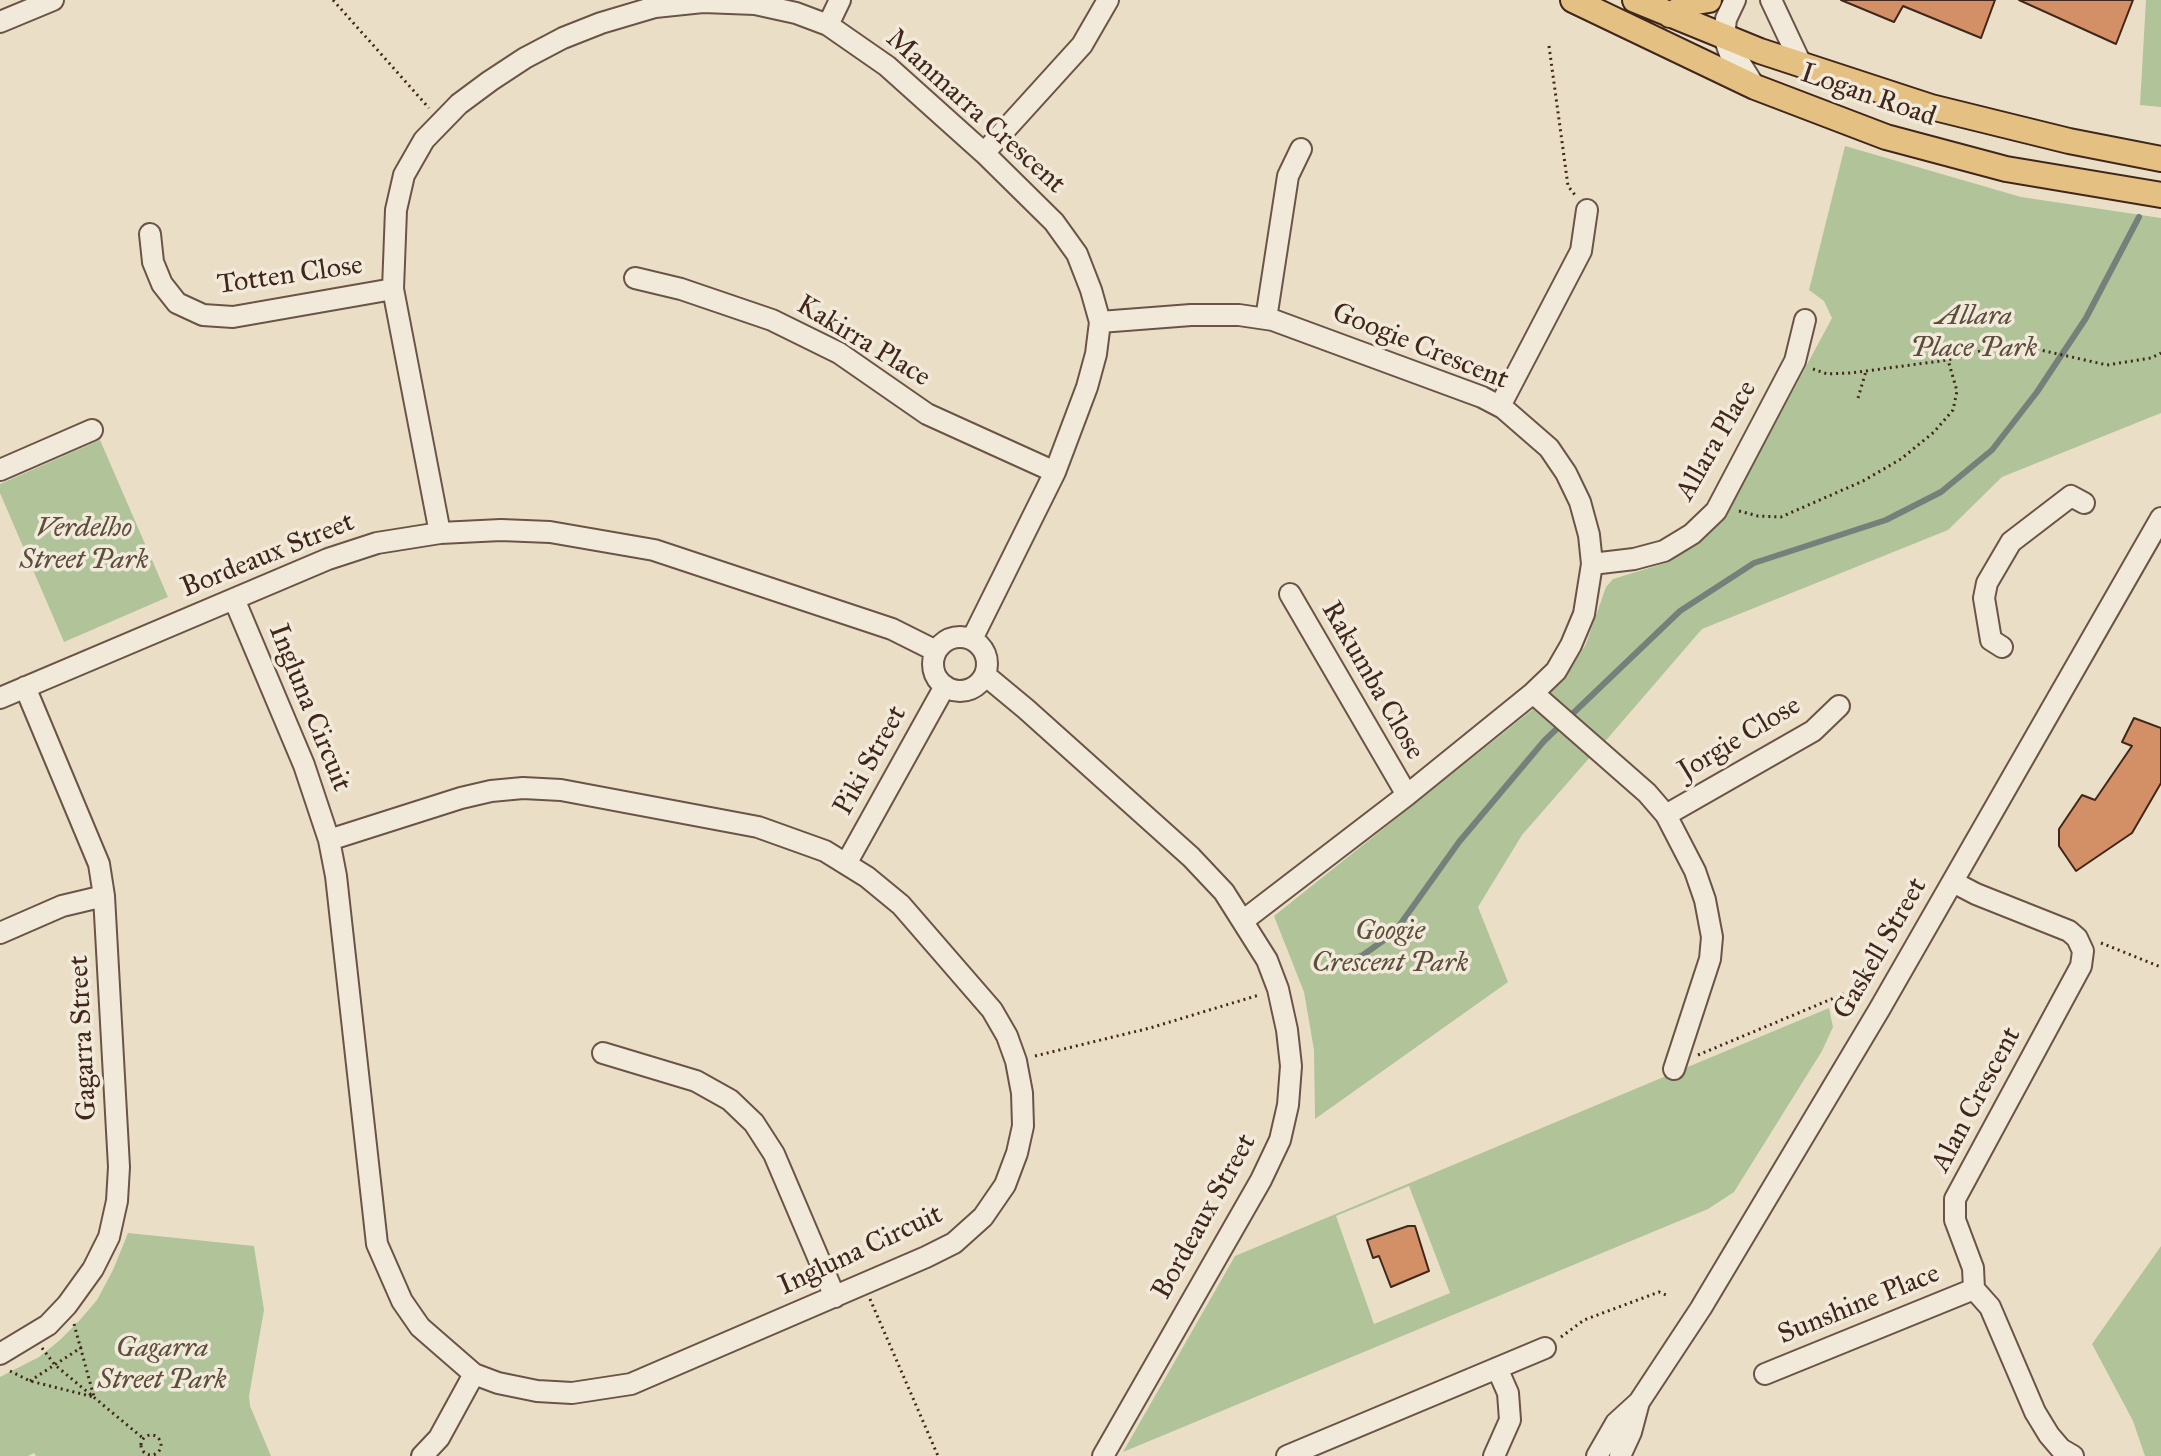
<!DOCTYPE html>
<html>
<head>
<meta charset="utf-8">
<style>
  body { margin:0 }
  canvas { display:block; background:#eadfc6 }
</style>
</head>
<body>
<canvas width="2161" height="1456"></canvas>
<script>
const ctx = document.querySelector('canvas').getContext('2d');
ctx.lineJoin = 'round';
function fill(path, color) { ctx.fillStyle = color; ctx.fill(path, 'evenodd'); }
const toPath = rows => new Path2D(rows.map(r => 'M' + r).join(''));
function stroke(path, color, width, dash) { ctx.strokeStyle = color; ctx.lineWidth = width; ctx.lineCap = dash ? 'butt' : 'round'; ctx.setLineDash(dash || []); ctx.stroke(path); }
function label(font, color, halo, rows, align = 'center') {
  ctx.font = font + ' "IM FELL Great Primer",serif'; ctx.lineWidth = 7; ctx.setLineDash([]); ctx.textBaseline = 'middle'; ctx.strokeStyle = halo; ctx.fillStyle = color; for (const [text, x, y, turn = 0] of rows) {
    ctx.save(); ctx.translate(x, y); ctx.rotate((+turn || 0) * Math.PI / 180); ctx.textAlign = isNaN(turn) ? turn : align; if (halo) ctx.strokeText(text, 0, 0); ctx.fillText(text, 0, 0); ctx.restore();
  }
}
fill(toPath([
  [2146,0,2161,0,2161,107,2140,105],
  [1845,146,2021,197,2161,218,2161,413,2002,477,1948,530,1702,629,1602,745,1544,697,1563,681,1586,644,1606,587,1613,579,1669,562,1691,546,1722,518,1737,495,1832,318,1824,301,1809,290],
  [100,440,168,597,64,642,0,493,0,484],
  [1537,706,1591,756,1522,835,1478,907,1508,982,1315,1119,1314,1050,1304,992,1274,916],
  [1829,1008,1833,1027,1822,1051,1734,1192,1708,1209,1123,1452,1235,1256],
  [1409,1186,1450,1293,1374,1324,1336,1216],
  [128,1233,254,1246,264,1310,249,1396,250,1406,271,1456,36,1456,34,1453,28,1456,0,1456,0,1377,39,1357,60,1340,79,1321,97,1300,113,1270],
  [2161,1246,2161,1456,2145,1456,2133,1421,2092,1344]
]), '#b1c399');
stroke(toPath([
  [1335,965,1363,955,1394,933,1459,842,1544,741,1680,611,1754,563,1886,520,1941,492,1992,450,2037,392,2086,318,2139,217]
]), '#75807a', 6);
const building = toPath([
  [1841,0,1995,0,1981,38,1903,6,1894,22,1841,0],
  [2019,0,2133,0,2116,44,2019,0],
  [2134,718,2161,728,2161,783,2132,833,2076,871,2059,846,2059,829,2082,795,2095,800,2132,746,2122,742,2134,718],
  [1408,1226,1415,1226,1429,1271,1391,1287,1379,1256,1373,1258,1367,1240,1408,1226]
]);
fill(building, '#d39067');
stroke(building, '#41261c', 2);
const minor = toPath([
  [1735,0,1726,19,1724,37,1730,54,1740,63,1755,87],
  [1771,0,1802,66],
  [0,22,53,0],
  [828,25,840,0],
  [984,153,1082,45,1108,0],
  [150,234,153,262,162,284,177,303,203,315,233,317,393,289],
  [635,278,681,289,772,320,839,353,927,414,1055,472],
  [1266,319,1288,176,1301,149],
  [1100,322,1191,315,1239,315,1273,320,1482,397,1503,408,1549,448,1566,473,1580,502,1589,535,1592,564,1584,614,1571,645,1556,671,1533,693,1407,795,1244,920],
  [1500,406,1581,251,1587,210],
  [0,470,92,430],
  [440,533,393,289,396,210,404,175,424,140,459,104,490,81,525,58,563,38,601,23,655,7,703,2,755,4,796,13,828,25,887,66,984,153,1054,222,1077,254,1091,290,1100,322,1096,354,1087,387,1055,472,972,639],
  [1592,564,1634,559,1664,551,1692,534,1716,511,1795,361,1805,320],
  [1290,594,1407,795],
  [234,599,304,765,329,840,336,876,377,1244,402,1301,420,1327,474,1374,498,1383,537,1391,572,1393,631,1384,926,1257,954,1243,983,1217,1005,1185,1017,1153,1023,1126,1022,1093,1016,1061,1007,1036,992,1010,901,905,867,877,825,851,758,827,561,790,523,788,491,791,461,798,329,840],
  '933 664a27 27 0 1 1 54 0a27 27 0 1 1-54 0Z',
  [2002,647,1991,640,1984,598,1987,583,2011,542,2071,496,2084,503],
  [985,675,1026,709,1191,857,1224,892,1267,960,1278,989,1287,1030,1291,1066,1288,1105,1280,1140,1261,1180,1103,1456],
  [1533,693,1647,793,1666,815,1695,871,1705,900,1712,937,1710,959,1674,1069],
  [0,698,328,559,377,543,440,533,501,530,550,532,654,550,892,629,936,651],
  [1666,815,1813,731,1839,706],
  [846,864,945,686],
  [1953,882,1976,894,2069,931,2077,938,2083,951,2081,966,1955,1199,1955,1220,1973,1268,1974,1289,1990,1307,2035,1412,2049,1435,2061,1449,2073,1456],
  [0,933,62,906,104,896],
  [603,1053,696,1081,730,1100,754,1123,774,1154,835,1297],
  [0,1354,48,1325,67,1305,93,1269,109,1237,117,1201,119,1167,104,896,99,864,25,687],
  [1765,1374,1974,1289],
  [422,1456,439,1438,474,1374],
  [1287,1456,1545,1348],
  [1494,1456,1510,1420,1508,1393,1497,1368],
  [1597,1456,1616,1423,1639,1402,1701,1308,1879,1010,2161,518],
  [1620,1456,1631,1432,1639,1402]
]);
const major = toPath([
  [1573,0,1755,87,1886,137,2006,169,2161,195],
  [1635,0,1760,51,1931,107,2069,141,2161,159],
  [1670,15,1690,3,1709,0]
]);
stroke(minor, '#6b5446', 24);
stroke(major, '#41261c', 28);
stroke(toPath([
  [333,0,429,108],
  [1549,46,1568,186,1575,195],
  [1813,369,1827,374,1851,373,1948,360,1995,347,2018,345,2107,365,2151,358,2161,353],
  [1858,398,1866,371],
  [1739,511,1758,516,1781,517,1863,481,1901,459,1934,432,1953,410,1957,391,1948,360],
  [2101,943,2161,967],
  [1698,1055,1846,993],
  [1035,1056,1150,1028,1259,995],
  [870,1299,938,1456],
  [1561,1337,1584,1320,1659,1292,1666,1295],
  [42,1348,55,1365,144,1439],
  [10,1371,30,1381,94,1397,74,1324],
  [30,1381,82,1347],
  '141 1445a10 10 0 1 1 20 0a10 10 0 1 1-20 0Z'
]), '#41261c', 3, [2, 4]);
stroke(minor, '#f1eada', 20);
stroke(major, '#e5c083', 24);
label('28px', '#41261c', '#f1eada', [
  ["Logan Road",1868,96,19],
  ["Manmarra Crescent",975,112,42],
  ["Totten Close",290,276,-8],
  ["Kakirra Place",863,342,31],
  ["Googie Crescent",1420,347,22],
  ["Allara Place",1717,441,-60],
  ["Bordeaux Street",268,556,-22],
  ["Rakumba Close",1372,681,60],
  ["Ingluna Circuit",309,708,68],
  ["Jorgie Close",1740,739,-31],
  ["Piki Street",871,761,-61],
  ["Gaskell Street",1881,949,-60],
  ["Gagarra Street",84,1038,-93],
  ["Alan Crescent",1977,1100,-62],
  ["Bordeaux Street",1205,1217,-61],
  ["Ingluna Circuit",861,1251,-25],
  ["Sunshine Place",1859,1305,-22]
]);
label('italic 28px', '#5d4d3b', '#f1eada', [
  ["Allara",1974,317],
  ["Place Park",1974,349],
  ["Verdelho",84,529],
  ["Street Park",84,561],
  ["Googie",1390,932],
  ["Crescent Park",1390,964],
  ["Gagarra",162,1349],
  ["Street Park",162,1381]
]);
</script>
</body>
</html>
